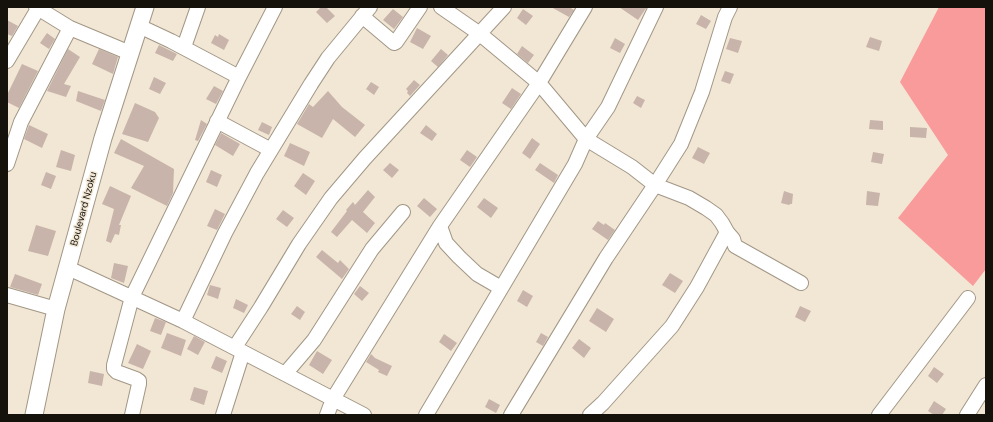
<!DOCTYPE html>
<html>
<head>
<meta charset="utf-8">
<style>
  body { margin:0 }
  #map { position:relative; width:993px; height:422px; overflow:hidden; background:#f2e7d5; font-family:"DM Sans",sans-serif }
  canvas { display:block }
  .frame { position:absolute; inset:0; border:8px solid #15120b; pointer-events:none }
</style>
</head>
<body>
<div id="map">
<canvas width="993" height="422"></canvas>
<div class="frame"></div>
</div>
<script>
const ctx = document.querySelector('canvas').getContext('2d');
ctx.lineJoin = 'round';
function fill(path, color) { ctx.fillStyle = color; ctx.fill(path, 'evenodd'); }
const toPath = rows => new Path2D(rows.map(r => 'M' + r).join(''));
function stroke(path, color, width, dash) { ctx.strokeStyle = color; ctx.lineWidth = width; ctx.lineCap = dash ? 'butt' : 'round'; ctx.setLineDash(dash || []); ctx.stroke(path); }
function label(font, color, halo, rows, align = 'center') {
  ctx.font = font + ' "DM Sans",sans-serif'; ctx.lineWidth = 3; ctx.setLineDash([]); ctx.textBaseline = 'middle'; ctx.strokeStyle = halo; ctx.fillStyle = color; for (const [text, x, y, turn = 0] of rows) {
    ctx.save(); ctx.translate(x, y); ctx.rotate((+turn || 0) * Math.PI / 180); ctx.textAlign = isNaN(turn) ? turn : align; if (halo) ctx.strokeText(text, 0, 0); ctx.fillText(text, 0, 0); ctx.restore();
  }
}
fill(toPath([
  [939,7,986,7,986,269,973,286,898,218,948,155,900,82]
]), '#f99b9b');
fill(toPath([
  [321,7,326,7,335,16,327,23,316,12],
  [551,7,569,7,574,10,569,17],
  [619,7,647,7,638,20],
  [393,9,403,17,394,29,383,20],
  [523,9,533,16,526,25,517,18],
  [701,15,711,21,706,29,696,24],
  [7,20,18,26,12,36,7,34],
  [417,28,431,36,423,49,410,42],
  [47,33,55,39,49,49,40,43],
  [219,34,229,40,224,50,211,43,215,35,218,37],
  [870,37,882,41,879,51,866,47],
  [615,38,625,44,620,53,610,48],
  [730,38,742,41,738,53,726,49],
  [159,45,177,54,173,61,155,53],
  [522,46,534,55,528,63,517,54],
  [68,49,80,57,64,84,71,86,66,97,47,91],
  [99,49,118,57,113,74,92,64],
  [441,49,448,55,438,67,431,61],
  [22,64,38,71,19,108,7,102,7,95],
  [725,71,734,74,730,84,721,81],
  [154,77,166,83,160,94,149,89],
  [414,80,420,85,410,96,407,93,408,91,406,89],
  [371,82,379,87,374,95,366,89],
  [214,86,223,91,216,104,206,99],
  [512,88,521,94,511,109,502,103],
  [78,91,105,100,101,111,76,101],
  [328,91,342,107,365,125,355,137,333,119,322,138,297,124,309,104,313,107],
  [637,96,645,100,641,108,633,103],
  [135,103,155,112,159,118,148,142,122,134],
  [201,120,207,124,198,141,195,140],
  [870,120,883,121,883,130,869,129],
  [262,122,272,127,269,135,258,130],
  [29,125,48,134,42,148,24,139],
  [426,125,437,134,432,141,420,133],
  [910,127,927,128,926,138,910,137],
  [221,133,240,144,233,156,215,145],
  [532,138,540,144,530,159,522,153],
  [121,139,174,169,173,193,167,206,131,188,144,166,114,153],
  [290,143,310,152,304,166,284,156],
  [698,147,710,153,704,164,692,158],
  [61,150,75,155,71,171,56,167],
  [467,150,477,157,470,167,460,160],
  [873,152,884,154,882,164,871,162],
  [390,163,399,170,392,178,383,170],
  [540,163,558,175,554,183,535,170],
  [211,170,222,175,217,187,206,182],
  [46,172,56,176,51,189,41,185],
  [303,173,315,181,306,195,294,186],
  [110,186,131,196,119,225,121,225,119,235,115,234,111,243,106,241,114,209,102,204],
  [368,190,375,197,363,212,375,223,367,233,352,220,337,237,331,232,347,211,346,210,353,202,355,205],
  [784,191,793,194,792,204,790,204,789,205,781,203],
  [867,191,880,193,878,206,866,205],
  [424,198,437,209,430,217,417,206],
  [484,198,498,208,491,218,477,207],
  [215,209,225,214,217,230,207,226],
  [283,210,294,218,287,227,276,219],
  [598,221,604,225,605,223,615,230,608,240,592,229],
  [36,225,56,231,48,256,28,251],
  [322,250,338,263,340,260,349,269,342,279,316,257],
  [114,263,128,266,124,283,111,278],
  [670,273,683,281,675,293,662,285],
  [15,274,42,284,38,295,10,287],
  [210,285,221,288,218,299,207,295],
  [360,286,369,293,362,301,354,294],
  [523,290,533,296,527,307,517,301],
  [236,299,248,305,244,313,233,308],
  [297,306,305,312,300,320,291,314],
  [800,306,811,311,805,322,795,317],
  [597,308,614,319,606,332,589,321],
  [155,318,166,322,161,335,150,331],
  [167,333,186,340,181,356,161,348],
  [541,333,548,337,543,346,536,342],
  [444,334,457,343,451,351,439,342],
  [194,336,205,342,198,355,187,349],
  [579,339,591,348,584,358,572,348],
  [137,344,151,351,143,369,128,363],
  [317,351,332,360,323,374,309,365],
  [371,354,375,358,392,366,387,376,378,372,379,370,366,362],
  [216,356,227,361,222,373,211,368],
  [934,367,944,374,937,383,928,376],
  [90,371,104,374,102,386,88,383],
  [194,387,208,391,204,405,190,400],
  [489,399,500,405,496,413,485,407],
  [934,401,946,409,942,415,934,415,928,411]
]), '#c8b4aa');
const minor = toPath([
  [36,7,70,28,130,53],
  [441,7,480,34,539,83,586,139,632,167,655,185,689,198,706,208,716,215,722,223,727,232,733,239,735,246,801,283],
  [362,16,394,43,396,42,420,7],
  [139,26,171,41,239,77],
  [184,47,198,7],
  [7,61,39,7],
  [217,121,271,150],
  [7,164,21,122,70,28],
  [440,226,446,243,459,257,477,274,501,288],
  [68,268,183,321,364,415],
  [7,295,56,309],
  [183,321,225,233,257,173,311,84,328,58,370,7],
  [235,347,261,307,299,244,331,198,365,158,504,7],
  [285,374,314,340,372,249,403,212],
  [132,415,139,384,139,381,136,379,117,372,114,369,114,365,132,297,239,77,275,7],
  [223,415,243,352],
  [327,415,333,399,440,226,539,83,585,7],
  [426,415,575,164,586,139,608,107,656,7],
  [511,415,606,258,655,185,681,144,702,92,725,17,730,7],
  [590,415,603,403,672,326,697,287,727,232],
  [879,415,968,298],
  [967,415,986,385]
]);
const tertiary = toPath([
  [34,415,56,309,103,138,145,7]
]);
stroke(minor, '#a29786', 16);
stroke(tertiary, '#a29786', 19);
stroke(minor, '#fff', 14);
stroke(tertiary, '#fff', 17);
label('10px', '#15120b', '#f2e7d5', [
  ["Boulevard Nzoku",84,209,-75]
]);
</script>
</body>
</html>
